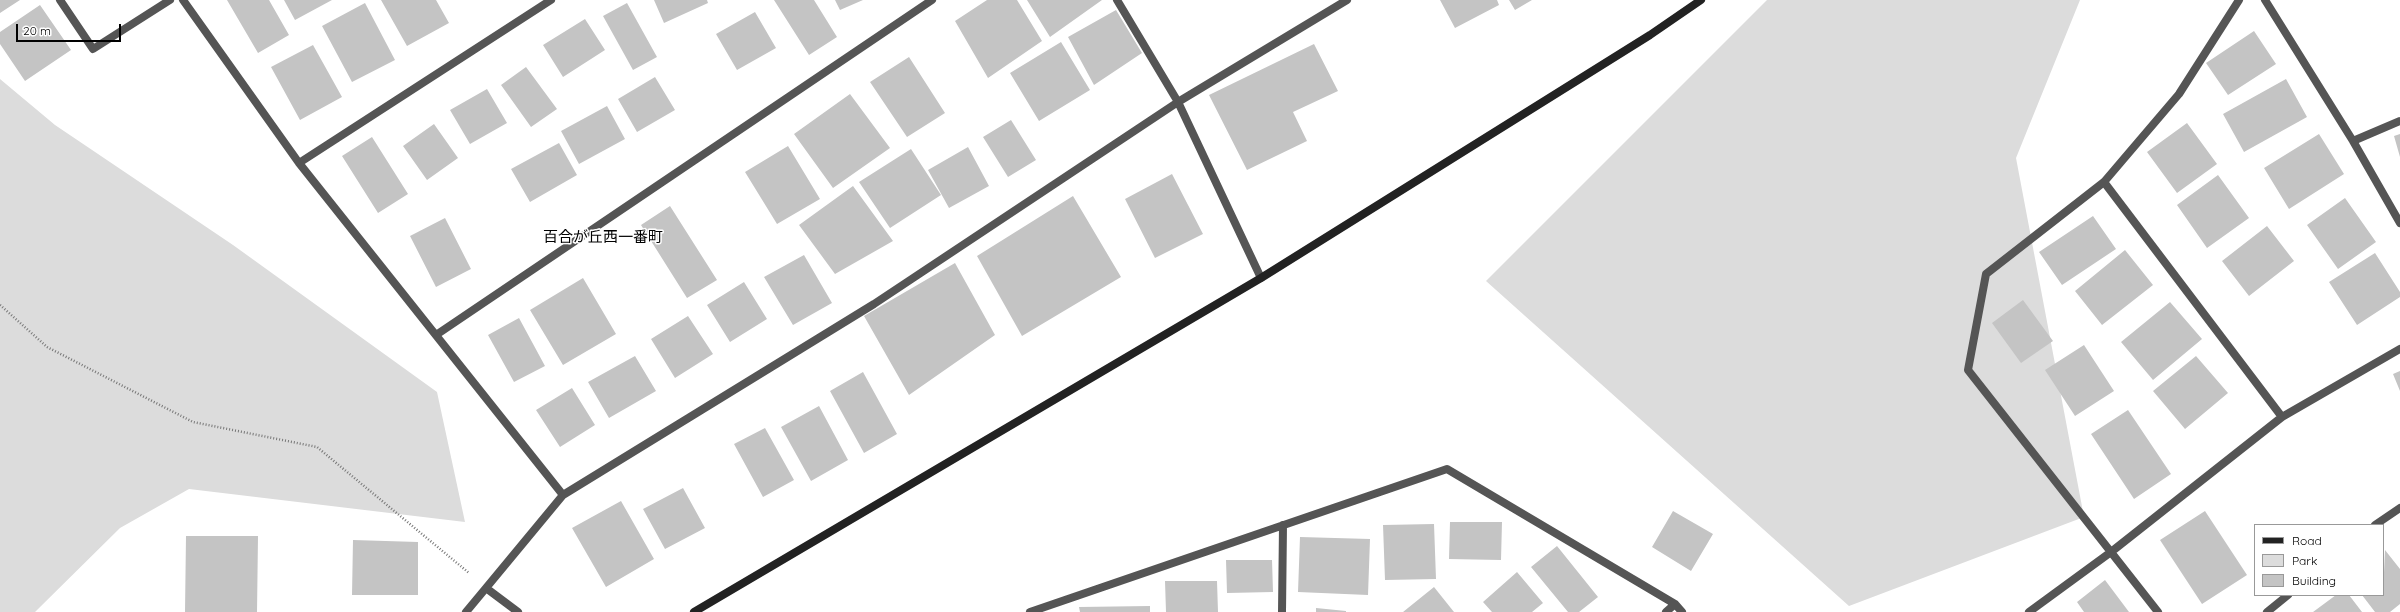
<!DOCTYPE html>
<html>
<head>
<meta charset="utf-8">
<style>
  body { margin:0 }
  #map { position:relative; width:2400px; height:612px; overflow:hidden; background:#fff; font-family:Quicksand,sans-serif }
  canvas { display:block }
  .legend { position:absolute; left:2254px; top:524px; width:130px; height:72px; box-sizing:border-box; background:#fff; border:1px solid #999; margin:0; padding:5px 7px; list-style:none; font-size:12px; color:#000 }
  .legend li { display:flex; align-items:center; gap:8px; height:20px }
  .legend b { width:20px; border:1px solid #999 }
  .scale { position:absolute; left:16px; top:24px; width:105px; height:18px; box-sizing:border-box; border:2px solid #000; border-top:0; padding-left:5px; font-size:12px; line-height:14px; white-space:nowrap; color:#000; -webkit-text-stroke:3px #fff; paint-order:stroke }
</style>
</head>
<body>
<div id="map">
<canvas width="2400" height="612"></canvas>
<ul class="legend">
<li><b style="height:5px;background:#222"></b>Road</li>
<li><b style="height:11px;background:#dcdcdc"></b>Park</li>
<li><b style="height:11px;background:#c4c4c4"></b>Building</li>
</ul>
<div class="scale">20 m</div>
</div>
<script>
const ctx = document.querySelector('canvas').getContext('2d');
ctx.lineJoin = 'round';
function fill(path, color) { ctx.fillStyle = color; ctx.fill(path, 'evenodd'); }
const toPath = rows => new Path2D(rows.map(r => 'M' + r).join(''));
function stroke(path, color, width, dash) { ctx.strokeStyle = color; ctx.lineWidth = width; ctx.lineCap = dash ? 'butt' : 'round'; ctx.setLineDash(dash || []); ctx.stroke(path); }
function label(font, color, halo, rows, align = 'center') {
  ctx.font = font + ' Quicksand,"Noto Sans JP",sans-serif'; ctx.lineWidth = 3; ctx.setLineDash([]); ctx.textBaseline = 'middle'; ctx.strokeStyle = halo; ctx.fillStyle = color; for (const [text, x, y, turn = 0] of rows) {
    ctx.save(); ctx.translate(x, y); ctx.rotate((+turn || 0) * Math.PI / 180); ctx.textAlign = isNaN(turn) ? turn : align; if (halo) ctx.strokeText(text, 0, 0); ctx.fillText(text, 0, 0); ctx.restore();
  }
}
fill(toPath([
  [1767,0,2080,0,2016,158,2084,517,1849,606,1486,281],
  [0,79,55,125,233,245,437,392,465,522,189,489,120,528,35,612,0,612]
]), '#dcdcdc');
fill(toPath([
  [0,0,20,0,0,13],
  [227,0,269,0,289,35,258,53],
  [284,0,332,0,295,20],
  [381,0,436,0,449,23,407,46],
  [654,0,707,0,708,3,664,23],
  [774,0,814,0,837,37,809,55],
  [835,0,863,0,840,10],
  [987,0,1017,0,1042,41,988,78,955,21],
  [1027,0,1102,0,1050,37],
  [1440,0,1497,0,1499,5,1455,28],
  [1509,0,1532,0,1515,10],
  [365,3,395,60,352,82,322,26],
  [627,3,657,57,633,70,603,16],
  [40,5,71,50,25,81,0,44,0,32],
  [1116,10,1142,53,1094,85,1068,37],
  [755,12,776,48,737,70,716,34],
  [585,19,605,50,563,77,543,45],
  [2254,31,2276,64,2228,95,2206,63],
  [1061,42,1090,90,1039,121,1010,73],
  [1314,44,1338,91,1293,112,1307,141,1247,170,1209,95],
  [313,45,342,97,300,120,271,67],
  [909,57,945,113,907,137,870,82],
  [526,67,557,109,531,127,501,85],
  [655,77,675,110,637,132,618,99],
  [2286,79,2307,117,2244,152,2223,114],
  [487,89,507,123,470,144,450,110],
  [850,94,890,148,833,188,794,134],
  [607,106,625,139,579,164,561,131],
  [1011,120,1036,160,1008,177,983,137],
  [2187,123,2217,164,2177,193,2147,152],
  [434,124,458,158,427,180,403,146],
  [2319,134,2344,174,2289,209,2264,168],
  [2400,134,2400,157,2394,136],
  [372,137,408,194,378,213,342,156],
  [559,143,577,175,530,202,511,169],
  [788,146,820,199,777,224,745,172],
  [968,147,989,186,949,208,928,170],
  [911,149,941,195,890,228,859,182],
  [1172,174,1203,234,1155,258,1125,199],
  [2218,175,2249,218,2207,248,2177,205],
  [853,186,893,241,835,274,799,225],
  [1073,196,1121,277,1022,336,977,256],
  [2345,198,2376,242,2338,269,2307,225],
  [670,206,717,280,687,298,641,225],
  [2093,216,2116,249,2062,285,2039,252],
  [445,218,471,269,436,287,410,236],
  [2267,226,2294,261,2249,296,2222,261],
  [2125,250,2153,285,2102,325,2075,291],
  [2375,253,2400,292,2400,297,2357,325,2329,282],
  [804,255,832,303,793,325,764,277],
  [955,263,995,335,909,395,864,316],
  [583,278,616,334,563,365,530,310],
  [744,282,767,319,730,342,707,305],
  [2023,300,2053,341,2021,363,1992,323],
  [2170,302,2202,339,2153,380,2121,342],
  [688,316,713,354,675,378,651,339],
  [519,318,545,366,514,382,488,335],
  [2084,345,2114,391,2075,416,2045,370],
  [635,356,656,391,609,418,588,382],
  [2196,356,2228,393,2185,429,2153,391],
  [2400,371,2400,391,2393,374],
  [863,372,897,434,864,453,830,391],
  [572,388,595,425,560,447,536,410],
  [819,406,848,460,811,481,781,427],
  [2128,410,2171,474,2134,499,2091,434],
  [765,428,794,480,763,497,734,444],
  [683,488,705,528,665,549,643,509],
  [621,501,654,559,606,587,572,528],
  [1673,511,1713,534,1691,571,1652,547],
  [2205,511,2247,575,2202,604,2160,540],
  [1450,522,1502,522,1501,560,1449,559],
  [1434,524,1436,579,1385,580,1383,525],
  [186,536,258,536,257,612,185,612],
  [1300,537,1370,539,1368,595,1298,592],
  [353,540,418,542,418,595,352,595],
  [1557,546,1598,597,1579,612,1568,612,1531,567],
  [2385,550,2400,569,2400,604,2390,612,2375,612,2362,595,2383,595],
  [1226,560,1272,560,1273,592,1227,593],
  [1517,572,1543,603,1532,612,1492,612,1483,602],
  [2105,580,2129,612,2084,612,2077,602],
  [1165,581,1217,581,1218,612,1166,612],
  [1434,587,1454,612,1403,612],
  [2336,595,2349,595,2362,612,2313,612],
  [1150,606,1150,612,1080,612,1079,607],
  [1316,608,1346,611,1346,612,1316,612]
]), '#c4c4c4');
stroke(toPath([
  [0,305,47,347,193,422,317,447,469,573]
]), '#777', 2.5, [1, 2]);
stroke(toPath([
  [60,0,93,49,170,0],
  [183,0,299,163,563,495],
  [1117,0,1178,102,1261,278],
  [2265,0,2353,141,2400,223],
  [2353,141,2400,121],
  [299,163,551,0],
  [2104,182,2282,417],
  [436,335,932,0],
  [2375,525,2400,508],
  [486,588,563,495,874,304,1178,102,1347,0],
  [466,612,486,588,518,612],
  [1030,612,1447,469,1675,604,1682,612],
  [1282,612,1283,525],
  [1666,612,1675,604],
  [2029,612,2111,552,2282,417,2400,349],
  [2158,612,1968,370,1986,274,2104,182,2179,94,2239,0],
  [2267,612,2288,595]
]), '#555', 8);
stroke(toPath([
  [694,612,1261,278,1650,35,1701,0]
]), '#222', 8);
label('15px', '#000', '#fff', [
  ["百合が丘西一番町",603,237]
]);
</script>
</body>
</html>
